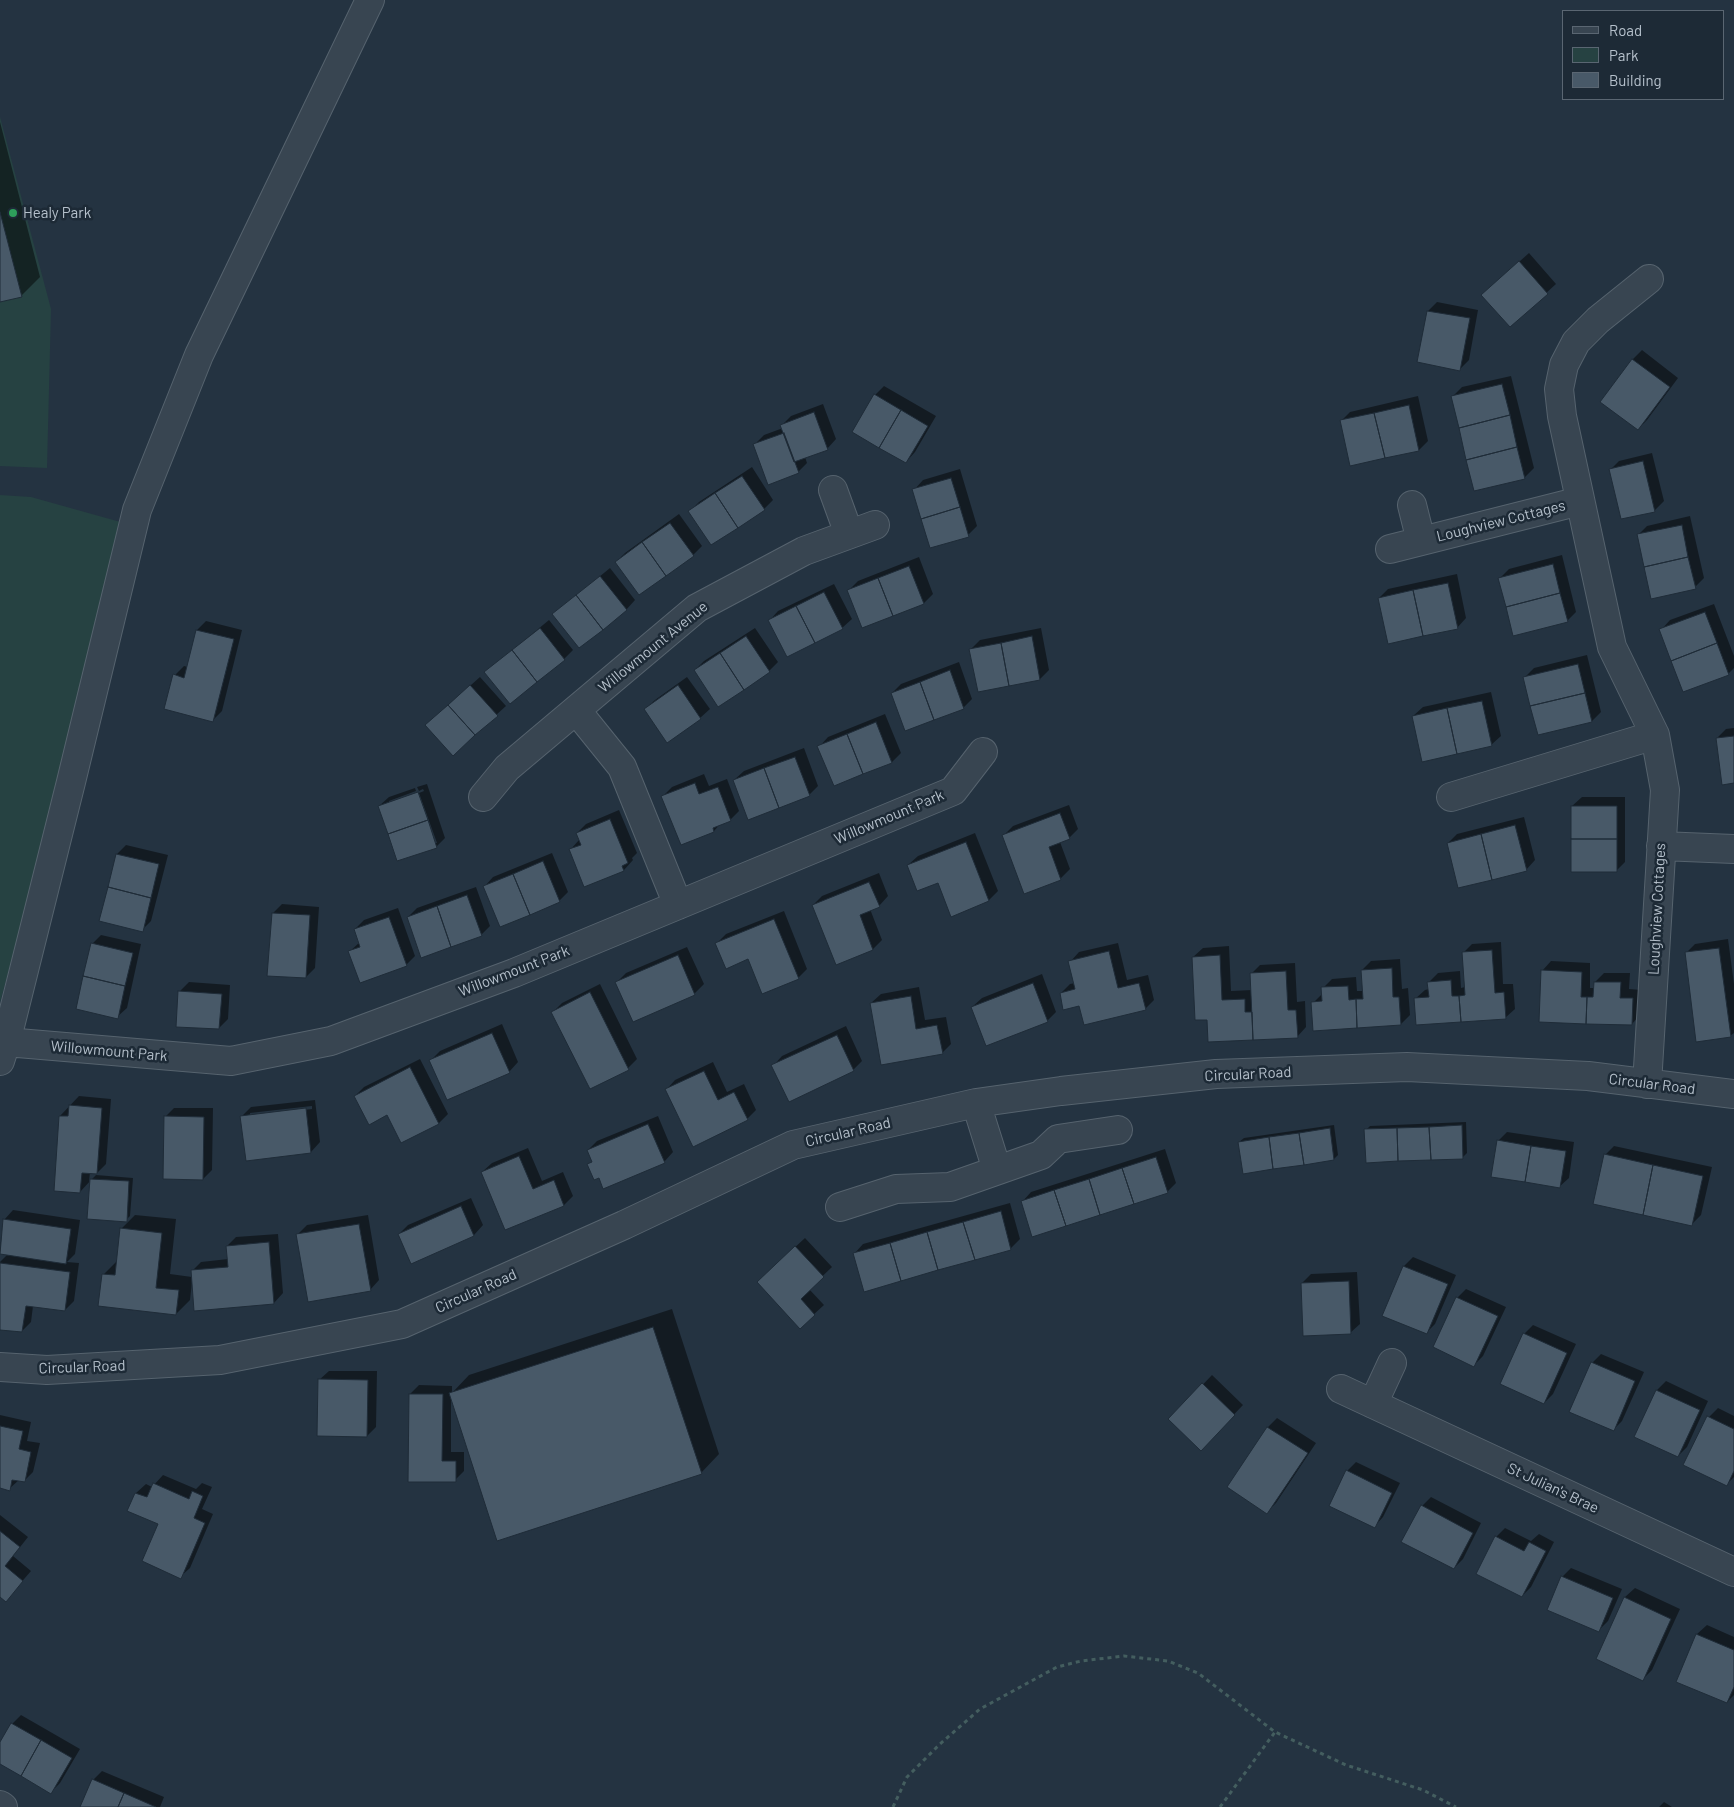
<!DOCTYPE html>
<html>
<head>
<meta charset="utf-8">
<style>
  body { margin:0 }
  #map { position:relative; width:1734px; height:1807px; overflow:hidden; background:#243341; font-family:Barlow,sans-serif }
  canvas { display:block }
  .legend { position:absolute; left:1562px; top:10px; width:162px; height:90px; box-sizing:border-box; background:#1d2a36; border:1px solid #5a6672; margin:0; padding:6px 9px; list-style:none; font-size:15px; color:#b5c0cb }
  .legend li { display:flex; align-items:center; gap:10px; height:25px }
  .legend b { width:25px; border:1px solid #5a6672 }
</style>
</head>
<body>
<div id="map">
<canvas width="1734" height="1807"></canvas>
<ul class="legend">
<li><b style="height:6px;background:#384551"></b>Road</li>
<li><b style="height:14px;background:#264242"></b>Park</li>
<li><b style="height:14px;background:#485968"></b>Building</li>
</ul>
</div>
<script>
const ctx = document.querySelector('canvas').getContext('2d');
ctx.lineJoin = 'round';
function fill(path, color) { ctx.fillStyle = color; ctx.fill(path, 'evenodd'); }
const toPath = rows => new Path2D(rows.map(r => 'M' + r).join(''));
function stroke(path, color, width, dash) { ctx.strokeStyle = color; ctx.lineWidth = width; ctx.lineCap = dash ? 'butt' : 'round'; ctx.setLineDash(dash || []); ctx.stroke(path); }
function label(font, color, halo, rows, align = 'center') {
  ctx.font = font + ' Barlow,sans-serif'; ctx.lineWidth = 5; ctx.setLineDash([]); ctx.textBaseline = 'middle'; ctx.strokeStyle = halo; ctx.fillStyle = color; for (const [text, x, y, turn = 0] of rows) {
    ctx.save(); ctx.translate(x, y); ctx.rotate((+turn || 0) * Math.PI / 180); ctx.textAlign = isNaN(turn) ? turn : align; if (halo) ctx.strokeText(text, 0, 0); ctx.fillText(text, 0, 0); ctx.restore();
  }
}
fill(toPath([
  [0,117,51,309,47,468,0,466],
  [0,495,31,497,124,523,27,906,0,1002]
]), '#264242');
fill(toPath([
  [0,122,40,277,21,296,0,301],
  [1529,253,1556,284,1510,326,1492,286],
  [1437,302,1478,310,1469,360,1460,369,1428,311],
  [1642,350,1678,378,1647,420,1638,429,1602,402,1633,359],
  [1511,376,1534,468,1524,478,1453,396,1462,387],
  [884,386,936,416,915,452,906,462,875,395],
  [1418,396,1428,441,1419,450,1341,421,1350,412],
  [823,404,836,439,827,449,805,457,807,463,798,472,755,444,764,435,783,428,782,425,791,416],
  [1652,453,1664,501,1655,510,1610,470,1619,461],
  [752,467,773,500,764,509,690,511,699,502],
  [960,469,977,526,968,535,914,490,923,480],
  [679,514,702,546,693,555,616,562,625,553],
  [1690,516,1704,578,1695,587,1638,535,1647,526],
  [1562,555,1576,612,1567,621,1500,578,1509,569],
  [919,557,933,594,924,603,863,627,849,590,858,581],
  [610,568,635,600,626,610,554,614],
  [1457,574,1466,618,1457,628,1379,598,1388,589],
  [834,584,852,619,842,628,787,656,769,621,778,611],
  [1714,604,1734,656,1734,668,1728,674,1661,630,1670,620],
  [549,620,573,650,564,659,486,672],
  [206,621,242,630,222,711,213,720,175,675,184,666,188,667,197,630],
  [755,628,778,662,769,671,695,670,704,661],
  [1041,628,1049,670,1040,679,979,691,971,649,980,640],
  [1587,655,1601,712,1592,721,1539,734,1525,677,1534,668],
  [959,662,972,699,963,708,892,693,901,684],
  [480,677,506,706,453,754,436,716],
  [687,677,710,709,700,718,645,709,655,700],
  [1491,692,1501,736,1491,745,1413,716,1423,707],
  [885,714,901,753,892,762,834,785,819,747,828,737],
  [1734,728,1734,782,1717,738,1726,729],
  [804,748,818,786,809,795,734,780,744,771],
  [704,774,709,786,727,779,739,811,730,820,721,823,714,831,663,796,672,787],
  [427,784,445,838,436,847,379,806,389,797,415,788,416,791,389,801,389,803,434,843,437,843,419,793,424,791,423,789,419,791,417,787],
  [1582,797,1625,797,1625,862,1616,871,1572,806],
  [1069,805,1078,829,1069,838,1060,842,1070,869,1061,878,1025,892,1004,835,1013,826],
  [619,810,637,853,632,858,633,860,624,870,585,885,570,850,579,840,577,833,586,824],
  [1524,817,1535,860,1526,870,1448,843,1457,834],
  [975,833,998,891,989,900,938,882,908,865,918,856],
  [126,845,168,855,151,921,142,930,101,920,117,854],
  [552,853,568,892,559,901,484,887,493,877],
  [879,873,888,896,879,906,870,909,882,940,873,949,837,963,813,905,822,896],
  [476,887,490,926,481,935,408,917,417,908],
  [282,904,319,907,315,968,306,977,273,913],
  [398,908,415,956,406,965,349,952,360,942,355,929,364,920],
  [784,911,807,969,798,978,717,943,726,934],
  [101,935,141,944,127,1008,117,1017,92,944],
  [1728,939,1734,984,1734,1033,1730,1036,1686,953,1695,944],
  [1501,942,1503,984,1513,984,1515,1009,1505,1018,1415,999,1425,990,1429,989,1429,982,1438,973,1460,971,1461,988,1465,987,1463,953,1472,944],
  [1118,943,1127,980,1148,975,1154,1000,1145,1009,1080,1004,1061,993,1070,984,1075,983,1070,962,1079,952],
  [1229,946,1231,991,1252,990,1251,974,1260,965,1295,963,1297,1002,1305,1001,1306,1027,1297,1037,1208,1018,1193,957,1203,948],
  [687,947,704,984,694,994,633,1020,617,982,626,973],
  [1400,959,1402,989,1408,988,1410,1015,1401,1024,1313,1003,1322,994,1323,988,1332,979,1356,977,1357,991,1363,991,1362,970,1371,961],
  [1551,961,1590,963,1590,988,1595,988,1595,982,1604,973,1630,973,1629,989,1642,990,1641,1014,1632,1024,1541,1021,1542,971],
  [1042,974,1056,1012,1047,1021,972,1007,982,998],
  [189,982,230,985,228,1019,219,1028,180,991],
  [600,984,637,1059,628,1068,591,1088,553,1012,562,1003],
  [919,987,925,1020,946,1017,951,1044,942,1053,871,1003,881,994],
  [502,1024,518,1062,509,1072,431,1060,440,1051],
  [846,1026,862,1061,853,1070,773,1066,782,1056],
  [420,1059,448,1114,439,1123,401,1141,387,1114,355,1096,364,1087],
  [713,1062,727,1092,744,1084,756,1110,747,1119,666,1090,675,1080],
  [79,1096,111,1099,106,1164,97,1173,90,1172,89,1182,96,1175,133,1178,130,1216,126,1220,91,1180,80,1192,60,1116],
  [315,1100,320,1142,311,1152,242,1116,251,1107],
  [312,1106,312,1109,250,1116,250,1113],
  [174,1108,213,1108,212,1170,203,1179,165,1117],
  [658,1116,673,1152,664,1162,599,1176,589,1165,593,1161,588,1150,597,1141],
  [1466,1122,1467,1153,1463,1157,1366,1130,1370,1126],
  [1334,1125,1338,1155,1334,1159,1239,1142,1244,1138],
  [1507,1132,1574,1142,1569,1178,1559,1187,1498,1141],
  [1614,1146,1712,1167,1701,1215,1692,1224,1605,1155],
  [528,1148,542,1181,563,1172,573,1196,564,1205,506,1229,482,1172,492,1163],
  [1165,1149,1176,1183,1167,1192,1022,1202,1031,1192],
  [471,1198,483,1225,474,1235,412,1262,399,1234,408,1225],
  [1010,1203,1020,1239,1011,1248,865,1290,854,1254,863,1244],
  [13,1210,80,1220,75,1254,67,1262,79,1263,74,1301,65,1310,33,1306,31,1322,22,1331,0,1328,0,1262,8,1254,0,1253,0,1248,4,1220],
  [135,1215,176,1219,170,1274,192,1277,192,1271,201,1262,228,1259,227,1246,236,1237,278,1234,283,1293,274,1303,192,1282,190,1300,176,1314,103,1275,117,1261,121,1229],
  [368,1215,379,1280,370,1290,298,1234,307,1225],
  [805,1238,832,1267,809,1289,824,1305,800,1327,767,1273],
  [1413,1257,1456,1275,1435,1324,1426,1333,1404,1266],
  [1357,1272,1360,1324,1350,1333,1302,1283,1311,1274],
  [1466,1289,1506,1307,1483,1356,1474,1365,1457,1298],
  [672,1309,719,1454,701,1473,451,1398,451,1452,464,1452,464,1471,455,1480,409,1480,410,1394,419,1385,452,1386,452,1393,469,1375],
  [1533,1325,1576,1344,1553,1394,1544,1403,1524,1334],
  [1601,1354,1644,1372,1622,1421,1613,1430,1592,1363],
  [329,1371,377,1371,376,1427,367,1436,319,1380],
  [1212,1375,1243,1405,1201,1449,1170,1419],
  [1666,1381,1708,1401,1687,1447,1678,1456,1635,1436,1657,1390],
  [1718,1408,1734,1416,1734,1477,1726,1485,1709,1417],
  [0,1415,31,1422,27,1441,40,1443,33,1472,24,1481,19,1480,9,1489,0,1487],
  [1277,1418,1316,1443,1276,1503,1267,1512,1229,1487,1268,1427],
  [1356,1462,1400,1483,1383,1517,1374,1527,1347,1471],
  [163,1475,196,1489,202,1483,212,1487,202,1509,213,1514,190,1568,180,1577,160,1524,129,1511,136,1493,146,1484,152,1487],
  [1431,1497,1481,1523,1463,1559,1454,1568,1422,1506],
  [0,1515,28,1537,13,1556,31,1571,6,1600,0,1595],
  [1505,1528,1531,1541,1539,1534,1554,1542,1531,1587,1522,1596,1496,1537],
  [1571,1568,1622,1589,1608,1621,1599,1630,1562,1577],
  [1635,1588,1680,1609,1652,1670,1643,1679,1597,1658,1625,1597],
  [1707,1625,1734,1637,1734,1695,1727,1702,1677,1681,1697,1634],
  [21,1715,80,1749,60,1783,51,1792,0,1763,0,1744,12,1724],
  [102,1771,164,1797,160,1807,81,1807,93,1780],
  [1664,1802,1672,1807,1659,1807]
]), '#0007');
const building = toPath([
  [0,212,22,297,0,302,0,212],
  [1519,261,1548,294,1510,327,1481,295,1519,261],
  [1427,311,1470,318,1460,371,1417,362,1427,311],
  [1632,359,1670,387,1638,430,1600,402,1632,359],
  [1502,384,1510,415,1459,428,1451,396,1502,384],
  [874,394,901,410,879,448,852,432,874,394],
  [1409,405,1419,451,1385,458,1374,413,1409,405],
  [901,410,928,426,906,463,879,448,901,410],
  [814,412,828,450,794,462,780,425,814,412],
  [1374,413,1385,458,1350,466,1340,420,1374,413],
  [1510,415,1517,447,1466,460,1459,428,1510,415],
  [784,433,799,473,768,485,753,444,784,433],
  [1517,447,1525,479,1474,491,1466,460,1517,447],
  [1643,461,1655,512,1621,519,1609,469,1643,461],
  [742,476,765,510,738,528,715,493,742,476],
  [951,478,960,507,921,519,912,489,951,478],
  [715,493,738,528,711,545,688,511,715,493],
  [960,507,969,537,930,548,921,519,960,507],
  [670,523,694,556,666,576,642,542,670,523],
  [1682,525,1688,557,1644,567,1637,534,1682,525],
  [642,542,666,576,639,595,615,562,642,542],
  [1688,557,1696,589,1651,599,1644,567,1688,557],
  [1553,564,1560,593,1506,607,1498,578,1553,564],
  [909,566,924,604,893,616,878,578,909,566],
  [600,576,627,610,603,630,576,595,600,576],
  [878,578,893,616,862,628,847,590,878,578],
  [1448,583,1458,629,1423,636,1413,590,1448,583],
  [1413,590,1423,636,1388,644,1378,598,1413,590],
  [824,592,843,629,815,643,796,606,824,592],
  [1560,593,1568,622,1513,636,1506,607,1560,593],
  [576,595,603,630,579,648,552,614,576,595],
  [796,606,815,643,787,657,768,620,796,606],
  [1705,612,1717,643,1671,661,1659,629,1705,612],
  [540,628,565,660,537,682,512,650,540,628],
  [196,630,234,639,213,722,164,709,173,674,184,678,196,630],
  [746,636,770,672,744,690,720,653,746,636],
  [1032,636,1040,680,1009,686,1001,643,1032,636],
  [1001,643,1009,686,978,692,969,649,1001,643],
  [1717,643,1729,675,1683,692,1671,661,1717,643],
  [512,650,537,682,510,704,484,672,512,650],
  [720,653,744,690,718,707,694,670,720,653],
  [1578,664,1585,693,1530,706,1523,677,1578,664],
  [950,670,964,709,934,720,920,682,950,670],
  [920,682,934,720,905,731,891,693,920,682],
  [470,685,498,716,475,735,448,705,470,685],
  [678,685,701,719,667,743,644,709,678,685],
  [1585,693,1592,722,1538,735,1530,706,1585,693],
  [1482,701,1492,746,1457,754,1447,708,1482,701],
  [448,705,475,735,453,756,425,725,448,705],
  [1447,708,1457,754,1422,762,1412,716,1447,708],
  [876,722,892,763,863,774,847,734,876,722],
  [847,734,863,774,834,786,817,746,847,734],
  [1734,736,1734,783,1722,785,1716,738,1734,736],
  [795,757,810,796,779,808,764,768,795,757],
  [764,768,779,808,748,820,733,780,764,768],
  [695,783,699,794,718,787,731,821,713,828,714,832,681,845,661,796,695,783],
  [418,792,428,820,388,834,378,806,418,792],
  [1571,806,1617,806,1617,839,1571,839,1571,806],
  [1060,813,1070,839,1049,847,1061,880,1024,894,1002,835,1060,813],
  [610,819,628,863,622,866,624,871,584,887,569,849,581,845,576,833,610,819],
  [428,820,437,848,397,861,388,834,428,820],
  [1515,825,1527,871,1492,880,1481,834,1515,825],
  [1481,834,1492,880,1458,888,1447,843,1481,834],
  [1571,839,1617,839,1617,872,1571,872,1571,839],
  [966,842,989,901,951,917,938,883,917,891,907,865,966,842],
  [116,854,159,864,151,898,108,887,116,854],
  [543,861,560,902,530,915,513,874,543,861],
  [513,874,530,915,500,927,483,886,513,874],
  [869,882,880,907,860,915,873,950,836,965,812,905,869,882],
  [108,887,151,898,143,932,99,921,108,887],
  [467,895,482,936,451,947,437,906,467,895],
  [437,906,451,947,421,958,407,917,437,906],
  [272,913,310,915,306,978,267,976,272,913],
  [389,917,407,966,360,983,348,951,360,947,354,929,389,917],
  [774,919,799,979,762,994,748,959,726,969,715,943,774,919],
  [91,943,133,953,125,986,83,976,91,943],
  [1719,948,1731,1037,1696,1042,1685,952,1719,948],
  [1492,950,1495,993,1504,992,1506,1019,1461,1022,1459,996,1465,995,1462,952,1492,950],
  [1109,951,1118,988,1139,983,1146,1010,1084,1025,1079,1006,1063,1010,1060,993,1075,989,1068,961,1109,951],
  [678,955,695,995,633,1022,615,982,678,955],
  [1220,955,1222,1000,1245,999,1245,1012,1252,1012,1253,1040,1208,1042,1207,1020,1195,1020,1192,957,1220,955],
  [1392,968,1393,997,1399,997,1401,1025,1357,1028,1356,999,1363,999,1361,970,1392,968],
  [1541,970,1582,972,1581,997,1587,997,1586,1024,1539,1022,1541,970],
  [1286,971,1288,1010,1296,1010,1298,1038,1253,1040,1250,973,1286,971],
  [83,976,125,986,118,1019,76,1009,83,976],
  [1451,980,1452,996,1459,996,1461,1022,1416,1025,1414,998,1429,997,1427,982,1451,980],
  [1594,982,1621,982,1620,998,1633,998,1632,1025,1586,1024,1587,997,1593,997,1594,982],
  [1033,983,1048,1022,986,1046,971,1007,1033,983],
  [1348,986,1349,1000,1356,999,1357,1028,1313,1031,1311,1002,1322,1001,1321,987,1348,986],
  [178,991,222,994,219,1029,176,1027,178,991],
  [590,992,629,1070,590,1089,551,1012,590,992],
  [911,996,916,1029,937,1025,943,1054,881,1065,870,1003,911,996],
  [492,1033,510,1073,447,1100,429,1060,492,1033],
  [837,1035,854,1071,789,1102,771,1065,837,1035],
  [410,1067,439,1124,401,1143,387,1115,369,1125,354,1096,410,1067],
  [704,1071,718,1100,734,1092,748,1120,693,1147,665,1089,704,1071],
  [69,1105,102,1108,97,1174,82,1173,80,1193,54,1191,59,1116,68,1116,69,1105],
  [306,1108,311,1153,246,1161,240,1116,306,1108],
  [164,1116,204,1117,203,1180,163,1179,164,1116],
  [648,1124,665,1163,603,1189,599,1178,594,1180,587,1164,592,1162,587,1150,648,1124],
  [1462,1125,1463,1159,1431,1160,1429,1127,1462,1125],
  [1429,1127,1431,1160,1398,1161,1397,1128,1429,1127],
  [1330,1128,1334,1160,1304,1165,1299,1133,1330,1128],
  [1397,1128,1398,1161,1366,1163,1364,1129,1397,1128],
  [1299,1133,1304,1165,1273,1169,1269,1137,1299,1133],
  [1269,1137,1273,1169,1243,1174,1238,1142,1269,1137],
  [1497,1140,1531,1146,1525,1182,1491,1177,1497,1140],
  [1531,1146,1566,1151,1560,1188,1525,1182,1531,1146],
  [1604,1154,1653,1165,1643,1215,1593,1204,1604,1154],
  [519,1156,533,1189,554,1180,564,1206,505,1230,481,1172,519,1156],
  [1156,1157,1168,1193,1134,1204,1122,1168,1156,1157],
  [1653,1165,1703,1176,1692,1226,1643,1215,1653,1165],
  [1122,1168,1134,1204,1100,1215,1089,1179,1122,1168],
  [90,1179,129,1181,127,1222,87,1219,90,1179],
  [1089,1179,1100,1215,1066,1226,1054,1190,1089,1179],
  [1054,1190,1066,1226,1032,1237,1021,1201,1054,1190],
  [461,1206,474,1236,411,1264,398,1234,461,1206],
  [1001,1211,1011,1250,975,1260,963,1222,1001,1211],
  [3,1219,71,1229,66,1264,0,1254,3,1219],
  [963,1222,975,1260,938,1270,927,1232,963,1222],
  [359,1224,371,1291,308,1302,296,1234,359,1224],
  [120,1228,162,1233,156,1288,179,1290,176,1315,98,1306,102,1274,115,1275,120,1228],
  [927,1232,938,1270,901,1281,890,1243,927,1232],
  [269,1242,274,1304,194,1311,191,1270,228,1267,226,1246,269,1242],
  [890,1243,901,1281,864,1292,853,1253,890,1243],
  [795,1246,824,1277,801,1299,815,1315,800,1329,757,1282,795,1246],
  [0,1263,70,1272,65,1311,26,1306,22,1332,0,1330,0,1263],
  [1403,1266,1448,1284,1427,1334,1382,1316,1403,1266],
  [1349,1281,1351,1334,1303,1336,1301,1283,1349,1281],
  [1456,1297,1498,1316,1474,1367,1433,1347,1456,1297],
  [653,1327,702,1474,497,1541,449,1393,653,1327],
  [1523,1333,1567,1353,1544,1404,1500,1384,1523,1333],
  [1591,1362,1635,1381,1614,1431,1569,1412,1591,1362],
  [318,1379,368,1380,367,1437,317,1436,318,1379],
  [1202,1383,1235,1415,1201,1451,1168,1419,1202,1383],
  [1656,1390,1700,1410,1678,1457,1634,1437,1656,1390],
  [409,1394,443,1394,442,1461,456,1461,456,1482,408,1482,409,1394],
  [1707,1416,1734,1429,1734,1471,1727,1486,1683,1465,1707,1416],
  [0,1426,23,1431,19,1449,31,1452,25,1482,12,1480,10,1491,0,1488,0,1426],
  [1267,1427,1308,1453,1267,1514,1227,1487,1267,1427],
  [1346,1470,1392,1493,1375,1528,1329,1506,1346,1470],
  [153,1483,189,1499,192,1491,203,1496,194,1518,205,1523,181,1579,142,1561,158,1524,127,1511,135,1493,147,1497,153,1483],
  [1421,1505,1473,1533,1454,1569,1401,1542,1421,1505],
  [0,1531,20,1547,5,1566,23,1581,6,1602,0,1597,0,1531],
  [1495,1536,1524,1551,1529,1542,1546,1551,1522,1597,1476,1574,1495,1536],
  [1561,1576,1613,1598,1599,1632,1547,1610,1561,1576],
  [1624,1597,1671,1619,1643,1681,1596,1659,1624,1597],
  [1696,1634,1734,1650,1734,1687,1727,1703,1676,1682,1696,1634],
  [11,1723,41,1740,21,1776,0,1764,0,1742,11,1723],
  [41,1740,72,1758,51,1794,21,1776,41,1740],
  [92,1779,124,1793,118,1807,80,1807,92,1779],
  [124,1793,156,1807,118,1807,124,1793]
]);
fill(building, '#485968');
stroke(building, '#1f2c38', 1);
const minor = toPath([
  [833,490,849,534],
  [1412,505,1421,541],
  [1390,549,1580,501],
  [576,710,622,767,678,905],
  [483,797,507,768,697,608,804,551,875,525],
  [1451,797,1655,735],
  [1661,846,1734,849],
  [6,1042,231,1061,331,1041,514,973,953,791,983,752],
  [0,1061,6,1042,71,782,137,510,199,355,370,0],
  [1647,1084,1665,790,1655,735,1612,647,1562,416,1559,389,1564,365,1576,342,1598,320,1649,279],
  [976,1103,997,1170],
  [840,1207,896,1189,950,1187,1041,1155,1058,1139,1118,1130],
  [0,1367,47,1370,220,1360,402,1324,624,1225,793,1145,976,1103,1061,1091,1216,1074,1407,1067,1588,1076,1734,1094],
  [1341,1389,1734,1572],
  [1373,1404,1392,1363],
  [0,1805,3,1807]
]);
stroke(minor, '#56636e', 30);
stroke(toPath([
  [893,1807,907,1777,940,1744,980,1709,1057,1667,1081,1661,1124,1656,1168,1661,1198,1673,1275,1732,1346,1765,1423,1790,1456,1807],
  [1220,1807,1275,1732]
]), '#445e5f', 3, [4, 4]);
stroke(minor, '#384551', 28);
for (const [x, y, r, color] of [
  [13,213,5,"#2e9e5b"]
]) { const dot = new Path2D(); dot.arc(x, y, r, 0, 2 * Math.PI); ctx.fillStyle = color; ctx.fill(dot); stroke(dot, '#1d2a36', 2); }
label('15px', '#b5c0cb', '#1d2a36', [
  ["Healy Park",23,213]
], 'left');
label('15px', '#b5c0cb', '#1d2a36', [
  ["Loughview Cottages",1501,521,-14],
  ["Willowmount Avenue",653,647,-39],
  ["Willowmount Park",889,817,-23],
  ["Loughview Cottages",1657,909,-87],
  ["Willowmount Park",514,971,-21],
  ["Willowmount Park",109,1051,5],
  ["Circular Road",1248,1074,-3],
  ["Circular Road",1652,1084,7],
  ["Circular Road",848,1132,-13],
  ["Circular Road",476,1291,-24],
  ["Circular Road",82,1367,-2],
  ["St Julian's Brae",1553,1488,25]
]);
</script>
</body>
</html>
